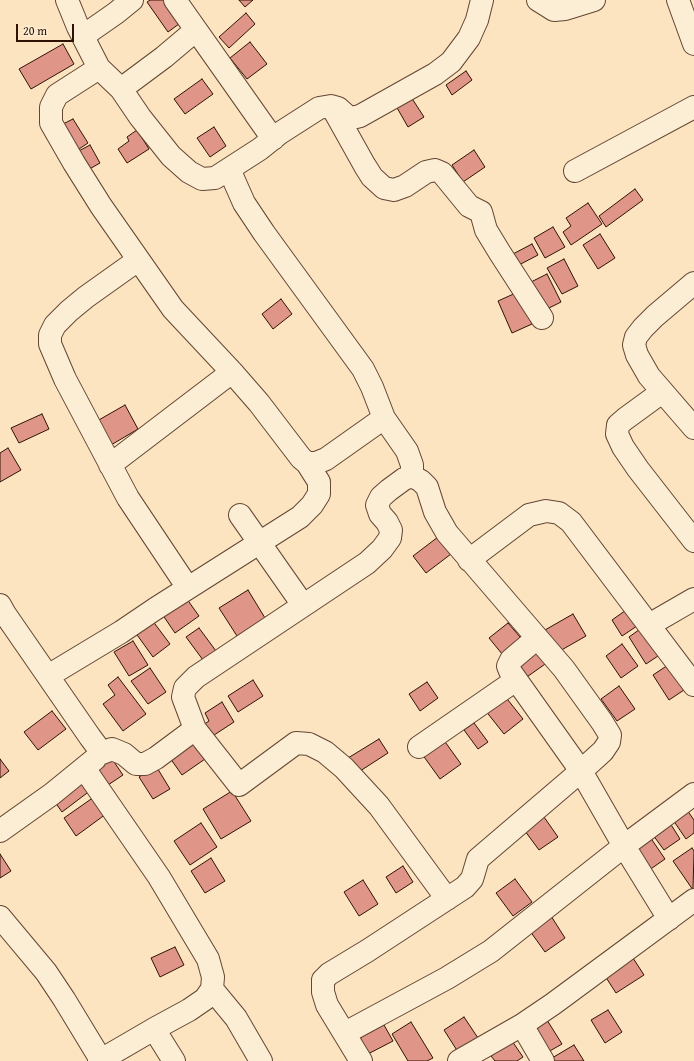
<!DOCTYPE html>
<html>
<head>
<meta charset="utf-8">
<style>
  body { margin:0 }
  #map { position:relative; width:694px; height:1061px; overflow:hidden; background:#fbe4bf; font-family:"Gentium Book Plus",serif }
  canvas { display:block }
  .scale { position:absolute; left:16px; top:24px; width:58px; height:18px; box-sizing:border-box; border:2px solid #301204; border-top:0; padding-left:5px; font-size:12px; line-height:14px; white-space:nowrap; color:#301204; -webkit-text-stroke:3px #fcedd5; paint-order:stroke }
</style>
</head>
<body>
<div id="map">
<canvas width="694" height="1061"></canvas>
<div class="scale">20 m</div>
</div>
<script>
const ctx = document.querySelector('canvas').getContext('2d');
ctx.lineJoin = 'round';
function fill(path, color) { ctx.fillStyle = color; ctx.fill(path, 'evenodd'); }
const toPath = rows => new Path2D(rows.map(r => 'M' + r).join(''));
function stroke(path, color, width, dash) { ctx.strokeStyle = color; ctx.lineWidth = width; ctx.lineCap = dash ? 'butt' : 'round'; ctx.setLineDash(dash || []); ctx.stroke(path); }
const building = toPath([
  [150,0,168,0,183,21,168,32,147,2,150,0],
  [239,0,253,0,245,7,239,0],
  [246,13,255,24,229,48,219,37,246,13],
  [250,42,267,64,247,79,230,58,250,42],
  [63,44,74,64,31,89,19,69,63,44],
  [466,71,472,80,452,95,446,85,466,71],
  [202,79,213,94,185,114,174,99,202,79],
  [411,97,424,117,408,127,396,106,411,97],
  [73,119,88,143,76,151,61,125,73,119],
  [214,127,226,146,210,157,197,138,214,127],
  [137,130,149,149,127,163,118,149,129,141,127,137,137,130],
  [90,145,100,163,86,171,75,153,90,145],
  [474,150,485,167,463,182,452,165,474,150],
  [635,189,643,200,606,227,599,216,635,189],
  [588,203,602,224,571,245,563,232,571,226,566,218,588,203],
  [553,227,565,247,545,258,534,238,553,227],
  [600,234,615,258,598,269,583,245,600,234],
  [532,244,538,255,517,266,511,255,532,244],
  [564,259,578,286,562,294,547,268,564,259],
  [547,274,561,302,543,311,529,283,547,274],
  [518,292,532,324,512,333,498,301,518,292],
  [281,299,292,314,273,329,262,314,281,299],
  [125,405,138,429,111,445,97,421,125,405],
  [42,414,49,429,19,443,11,428,42,414],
  [8,448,21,470,0,482,0,453,8,448],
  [438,537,451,554,426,573,413,556,438,537],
  [248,590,265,618,237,636,219,608,248,590],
  [184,595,199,616,175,633,160,611,184,595],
  [629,608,640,624,622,636,612,620,629,608],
  [573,614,586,636,558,652,545,630,573,614],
  [152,620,170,644,153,657,135,632,152,620],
  [508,623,526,644,507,660,489,638,508,623],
  [643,627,661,654,646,664,629,637,643,627],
  [199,628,216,651,203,660,186,637,199,628],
  [133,641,148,665,129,676,114,652,133,641],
  [622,644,638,666,621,678,606,656,622,644],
  [537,647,548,662,524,679,513,664,537,647],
  [668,665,684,690,669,700,653,675,668,665],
  [150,668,166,692,148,704,131,681,150,668],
  [118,677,146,714,123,731,103,704,115,695,108,685,118,677],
  [253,680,263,696,238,712,228,696,253,680],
  [427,682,438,698,420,711,409,694,427,682],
  [619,686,635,709,617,721,601,699,619,686],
  [504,695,523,719,504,734,485,710,504,695],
  [222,702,234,722,208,739,200,727,209,721,205,713,222,702],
  [52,711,66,729,38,750,24,732,52,711],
  [474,723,488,742,478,749,464,730,474,723],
  [379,739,388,753,357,773,348,758,379,739],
  [443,739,461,764,440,779,422,754,443,739],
  [193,742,205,759,182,775,170,758,193,742],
  [110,756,123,775,102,789,90,769,110,756],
  [0,759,9,771,0,778,0,759],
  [156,766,170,789,153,799,139,777,156,766],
  [82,777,91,790,62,812,52,798,82,777],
  [232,791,251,821,221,839,203,809,232,791],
  [94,797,106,814,76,836,64,818,94,797],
  [687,810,694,820,694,833,686,839,673,820,687,810],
  [544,817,558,837,539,850,525,831,544,817],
  [201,823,217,847,190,865,174,841,201,823],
  [670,823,680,839,664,850,653,835,670,823],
  [650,837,665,859,645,873,630,851,650,837],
  [692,848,694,851,693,890,673,861,692,848],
  [0,854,11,871,0,878,0,854],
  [211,858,225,881,205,893,191,871,211,858],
  [403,866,413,882,396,893,386,877,403,866],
  [515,879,532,902,513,916,496,893,515,879],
  [363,880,378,904,359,916,344,892,363,880],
  [551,916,565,938,545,952,530,931,551,916],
  [175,947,184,965,160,977,151,958,175,947],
  [633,958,644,975,616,993,605,976,633,958],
  [608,1010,622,1032,605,1043,591,1020,608,1010],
  [464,1017,478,1038,458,1052,444,1030,464,1017],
  [547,1020,562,1044,548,1052,533,1028,547,1020],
  [411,1022,433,1058,427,1061,408,1061,392,1034,411,1022],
  [384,1025,393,1041,366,1055,358,1039,384,1025],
  [512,1041,523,1057,517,1061,495,1061,491,1056,512,1041],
  [574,1045,584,1061,554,1061,552,1058,574,1045]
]);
fill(building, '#df9688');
stroke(building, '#301204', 1);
const minor = toPath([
  [67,0,78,27,99,68,57,95,51,107,51,123,74,163,101,206,173,309,232,372,259,403,301,458,307,463,316,463,326,459,384,418],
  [175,0,273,139],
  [538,0,554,10,565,9,594,0],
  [678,0,694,44],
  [83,36,116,13,132,0],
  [99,68,121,89,140,117,171,156,189,172,202,179,215,178,260,149,280,133,319,108,331,106,338,108,347,116,352,118,360,116,435,74,451,62,469,38,477,20,482,0],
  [121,89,164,57,196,30],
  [332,107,365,166,372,177,384,188,394,190,405,186,426,172,435,170,442,173,469,206,481,212,486,230,500,253,542,318],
  [229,169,244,203,264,233,363,369,372,387,384,418,407,451,412,465,412,476],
  [575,171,694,107],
  [138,260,86,297,69,311,55,325,50,335,50,344,65,379,128,498,188,588],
  [694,283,655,316,643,328,636,337,634,345,637,355,649,376,694,428],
  [662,392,625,419,618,425,617,434,623,447,638,469,694,541],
  [110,465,232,372],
  [240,515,303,605],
  [469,560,529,515,546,511,559,513,571,522,694,685],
  [0,605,5,614,90,737,102,753,112,749,124,754,136,764,145,764,156,758,195,729,239,785,296,743,309,744,325,752,344,768,379,806,447,899],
  [649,625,694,599],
  [537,638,511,660,508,666,510,671,581,771,624,846,669,919],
  [48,676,121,632,155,609,300,517,312,505,319,494,319,482,307,463],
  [195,729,183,697,185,688,196,677,367,563,382,549,390,538,391,530,387,522,380,514,377,505,381,497,389,490,404,479,412,476,421,481,427,487,435,512,447,533,564,669,602,722,610,735,609,742,603,751,581,771,478,859,472,879,465,887,367,951,329,974,323,980,323,992,327,1005,361,1061],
  [419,747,516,680],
  [84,768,159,877,208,959,213,977,212,989,205,999,189,1010,154,1029],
  [0,831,52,794,95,759],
  [0,917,46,972,64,999,101,1060],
  [212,989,236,1018,261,1061],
  [522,1025,543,1061],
  [345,1033,447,978,491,951,624,846,694,794],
  [99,1061,154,1029,174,1061],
  [459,1061,522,1025,553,1004,694,900]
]);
stroke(minor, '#634633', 24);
stroke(minor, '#fcedd5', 22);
</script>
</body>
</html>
